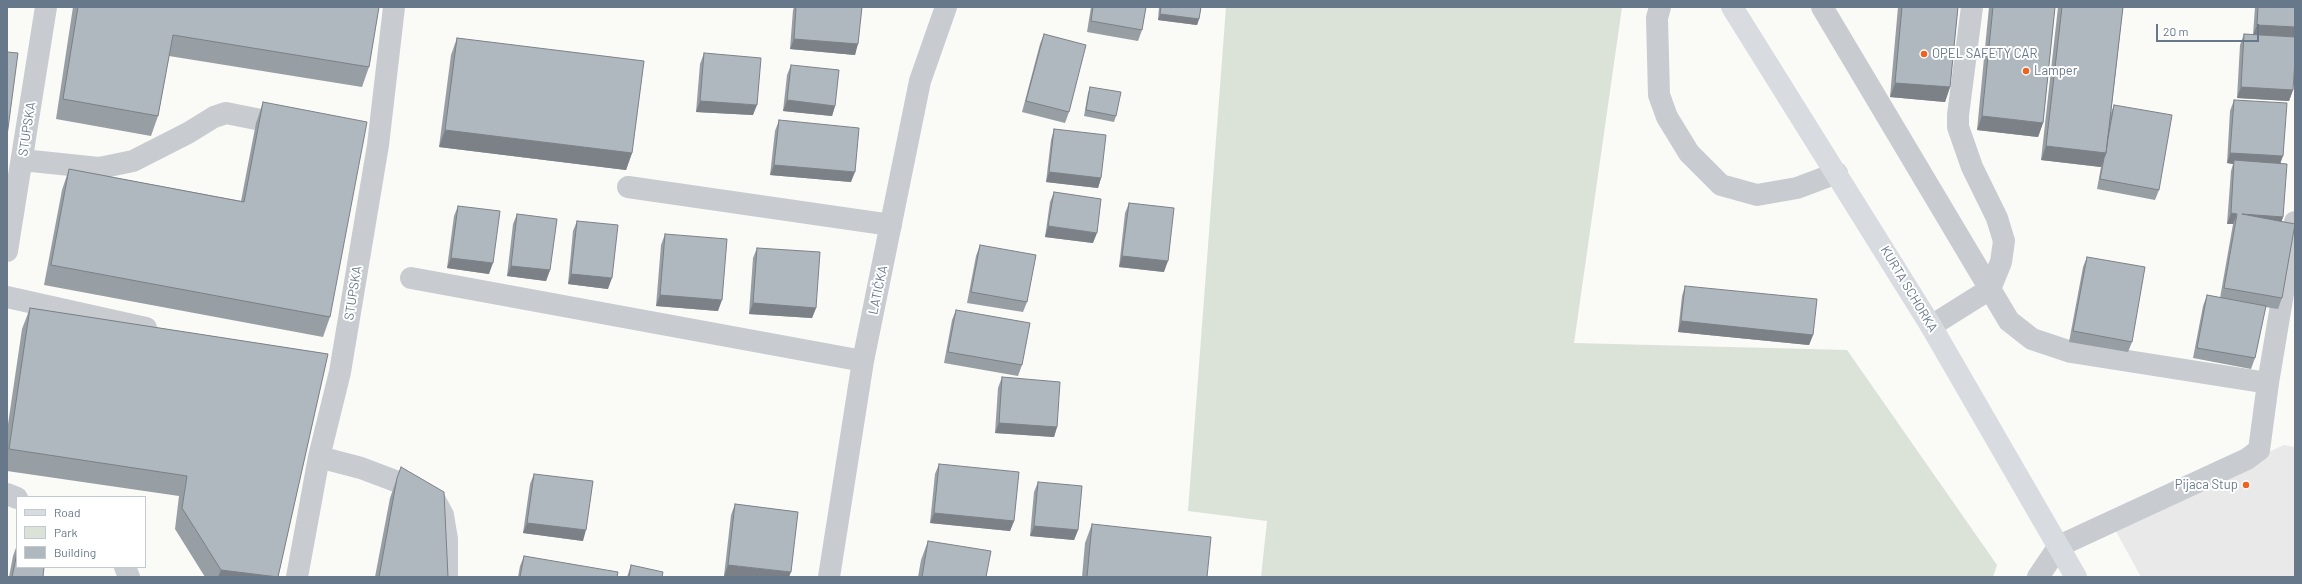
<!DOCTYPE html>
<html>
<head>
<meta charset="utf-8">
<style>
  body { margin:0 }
  #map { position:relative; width:2302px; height:584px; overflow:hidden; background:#fafaf7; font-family:Barlow,sans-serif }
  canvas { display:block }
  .frame { position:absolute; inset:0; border:8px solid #67788b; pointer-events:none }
  .legend { position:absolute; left:16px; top:496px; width:130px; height:72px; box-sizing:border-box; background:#fff; border:1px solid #c2c9d1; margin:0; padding:5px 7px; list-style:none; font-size:12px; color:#67788b }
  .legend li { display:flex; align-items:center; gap:8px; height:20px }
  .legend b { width:20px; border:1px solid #c2c9d1 }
  .scale { position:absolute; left:2156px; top:24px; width:103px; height:18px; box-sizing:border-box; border:2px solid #67788b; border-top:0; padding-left:5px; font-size:12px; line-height:14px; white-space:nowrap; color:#67788b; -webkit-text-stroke:3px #fff; paint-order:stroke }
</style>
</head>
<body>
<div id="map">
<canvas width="2302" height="584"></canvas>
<div class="frame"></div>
<ul class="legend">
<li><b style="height:5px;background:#d8dce0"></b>Road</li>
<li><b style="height:11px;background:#dbe2d8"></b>Park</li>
<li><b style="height:11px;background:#b0b8bf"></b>Building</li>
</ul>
<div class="scale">20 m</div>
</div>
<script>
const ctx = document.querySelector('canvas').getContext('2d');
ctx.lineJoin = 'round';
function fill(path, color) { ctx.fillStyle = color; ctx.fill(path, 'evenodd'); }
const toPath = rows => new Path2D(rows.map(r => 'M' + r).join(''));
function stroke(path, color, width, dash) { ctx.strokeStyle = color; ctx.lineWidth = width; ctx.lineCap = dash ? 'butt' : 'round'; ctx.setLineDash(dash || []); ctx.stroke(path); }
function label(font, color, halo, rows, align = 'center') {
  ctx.font = font + ' Barlow,sans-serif'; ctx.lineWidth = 4; ctx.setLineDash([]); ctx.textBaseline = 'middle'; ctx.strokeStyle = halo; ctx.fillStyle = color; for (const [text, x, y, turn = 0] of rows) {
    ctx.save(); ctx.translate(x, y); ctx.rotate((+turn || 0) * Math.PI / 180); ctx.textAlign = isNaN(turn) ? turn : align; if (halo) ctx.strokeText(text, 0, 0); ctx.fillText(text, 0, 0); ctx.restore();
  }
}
fill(toPath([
  [2284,445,2295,447,2295,577,2141,577,2112,524]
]), '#e8e9e8');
fill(toPath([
  [1226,7,1622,7,1574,343,1847,350,1997,565,1993,577,1261,577,1267,521,1188,511]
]), '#dbe2d8');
stroke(toPath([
  [1660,7,1657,18,1659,95,1667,117,1689,153,1721,185,1757,195,1797,188,1837,173],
  [1822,7,2009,321,2032,339,2071,352,2268,383],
  [1972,7,1958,115,1958,127,1972,167,1997,218,2004,241,2001,262,1990,289],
  [22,160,99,168,133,161,188,133,214,117,226,113,286,125],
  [628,187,891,225],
  [7,251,46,7],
  [411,278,863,361],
  [7,297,146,328],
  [1931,326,1990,289],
  [319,457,361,468,414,488,436,502,443,515,447,539,447,577],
  [7,494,17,498],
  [125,567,129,577],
  [297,577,319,457,340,372,378,145,394,7],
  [829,577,863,361,920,81,946,7],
  [2038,577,2059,546,2247,459,2259,450,2268,383,2295,222]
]), '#c8cbd0', 22);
stroke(toPath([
  [1732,7,1931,326,2076,577]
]), '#d8dce0', 22);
fill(toPath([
  [73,7,379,7,369,67,362,87,169,56,158,116,151,136,56,119],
  [794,7,862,7,855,55,790,49,793,10],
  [1091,7,1146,7,1142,30,1138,41,1087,32],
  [1159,7,1201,7,1199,19,1197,25,1158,20],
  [1898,7,1958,7,1950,87,1945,102,1890,97],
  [1989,7,2055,7,2043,123,2038,137,1977,130],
  [2058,7,2123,7,2111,113,2114,105,2159,190,2155,200,2097,189,2101,167,2041,160],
  [2255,7,2295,7,2293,90,2289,101,2237,98,2240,45,2244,34,2253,35],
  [1044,34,1069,112,1065,123,1022,112,1040,44],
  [457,38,632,153,626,170,439,147,451,55],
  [704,53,753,115,696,112,700,64],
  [791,65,835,106,832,116,783,111,787,75],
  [1090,87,1116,116,1114,122,1084,116,1088,93],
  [2234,100,2281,163,2283,217,2281,222,2282,298,2278,309,2265,307,2255,358,2251,369,2193,358,2203,306,2207,295,2220,298,2233,224,2227,224,2231,171,2233,164,2227,163,2230,111],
  [263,102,330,317,323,337,44,285,62,190,69,169,241,201,256,123],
  [779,120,851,182,770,175,775,131],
  [1054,129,1101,178,1098,188,1046,182,1051,140],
  [1054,192,1093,243,1045,237,1050,202],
  [1129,203,1164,272,1119,267,1125,213],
  [458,206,489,274,447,268,454,216],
  [517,214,550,270,546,281,507,276,513,224],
  [577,221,608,289,568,284,573,231],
  [665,234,718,311,656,306,661,245],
  [980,245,1027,302,1023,312,967,303,976,256],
  [757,248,816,308,812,318,749,314,753,258],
  [2087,257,2132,342,2128,352,2069,342,2083,267],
  [1685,286,1813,335,1809,345,1678,332,1682,296],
  [30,308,328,354,278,577,205,577,175,529,179,496,7,471,7,431,22,329],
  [956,310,1022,365,1018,376,944,363,952,320],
  [1002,377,1057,427,1054,437,995,433,998,388],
  [939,464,1014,521,1010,531,930,523,935,474],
  [534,474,583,541,523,533,530,484],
  [397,478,448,577,375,577,390,498],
  [1038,482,1078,530,1074,540,1030,536,1034,492],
  [735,504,798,512,724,576,731,515],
  [1092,524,1207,577,1082,577,1085,543],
  [928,541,986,577,918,577,921,560],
  [17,545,17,567,43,577,9,577,13,556],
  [524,556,617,577,518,577,520,566],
  [631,565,662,577,627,577]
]), '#979ea4');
fill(toPath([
  [1160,14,1199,19,1197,25,1158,20],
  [2257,25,2295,27,2295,37,2253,35],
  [794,39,858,44,855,55,790,49],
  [1895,83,1950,87,1945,102,1890,97],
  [2241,87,2293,90,2289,101,2237,98],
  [787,100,835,106,832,116,783,111],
  [700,101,757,105,753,115,696,112],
  [1982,116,2043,123,2038,137,1977,130],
  [445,130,632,153,626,170,439,147],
  [2046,146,2106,153,2101,167,2041,160],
  [2230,153,2283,156,2279,167,2234,160,2233,164,2227,163],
  [774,165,855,172,851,182,770,175],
  [1049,172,1101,178,1098,188,1046,182],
  [2231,213,2237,214,2233,224,2227,224],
  [2242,214,2283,217,2280,227],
  [1048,226,1097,233,1093,243,1045,237],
  [1122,256,1168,261,1164,272,1119,267],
  [451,258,493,263,489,274,447,268],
  [511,266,550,270,546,281,507,276],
  [571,274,612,278,608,289,568,284],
  [660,295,722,300,718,311,656,306],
  [753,303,816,308,812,318,749,314],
  [1681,321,1813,335,1809,345,1678,332],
  [999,423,1057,427,1054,437,995,433],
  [934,513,1014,521,1010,531,930,523],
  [527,523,586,530,583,541,523,533],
  [1034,526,1078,530,1074,540,1030,536],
  [728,565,791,572,789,577,737,577,724,576],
  [221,570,277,577,218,577]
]), '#7b8186');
const building = toPath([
  [78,7,379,7,369,67,173,35,158,116,63,99,78,7],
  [796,7,862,7,858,44,794,39,796,7],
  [1093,7,1146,7,1142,30,1091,21,1093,7],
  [1161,7,1201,7,1199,19,1160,14,1161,7],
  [1902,7,1958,7,1950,87,1895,83,1902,7],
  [1993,7,2055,7,2043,123,1982,116,1993,7],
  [2062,7,2123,7,2106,153,2046,146,2062,7],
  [2258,7,2295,7,2295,27,2257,25,2258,7],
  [1044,34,1086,45,1069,112,1026,101,1044,34],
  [2244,34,2295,37,2295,60,2293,90,2241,87,2244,34],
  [457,38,644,61,632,153,445,130,457,38],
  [7,52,18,53,7,136,7,52],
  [704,53,761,58,757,105,700,101,704,53],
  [791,65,839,70,835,106,787,100,791,65],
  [1090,87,1121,92,1116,116,1086,110,1090,87],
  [2234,100,2287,103,2283,156,2230,153,2234,100],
  [263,102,367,122,330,317,51,265,69,169,244,202,263,102],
  [2114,105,2172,115,2159,190,2100,179,2104,158,2106,153,2108,138,2114,105],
  [779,120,859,128,855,172,774,165,779,120],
  [1054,129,1106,135,1101,178,1049,172,1054,129],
  [2234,160,2287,164,2283,217,2242,214,2295,224,2282,298,2224,288,2237,214,2231,213,2234,160],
  [1054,192,1101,199,1097,233,1048,226,1054,192],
  [1129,203,1174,208,1168,261,1122,256,1129,203],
  [458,206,500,211,493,263,451,258,458,206],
  [517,214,557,219,550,270,511,266,517,214],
  [577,221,618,225,612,278,571,274,577,221],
  [665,234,727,239,722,300,660,295,665,234],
  [980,245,1036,255,1027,302,971,292,980,245],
  [757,248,820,252,816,308,753,303,757,248],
  [2087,257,2145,267,2132,342,2073,331,2087,257],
  [1685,286,1817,299,1813,335,1681,321,1685,286],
  [2207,295,2266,306,2255,358,2197,348,2207,295],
  [30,308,328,354,278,577,221,570,182,508,187,476,9,449,30,308],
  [956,310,1030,323,1022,365,948,352,956,310],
  [1002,377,1060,382,1057,427,999,423,1002,377],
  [939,464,1019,472,1014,521,934,513,939,464],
  [401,467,444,492,448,577,379,577,397,478,401,467],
  [534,474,593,481,586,530,527,523,534,474],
  [1038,482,1082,486,1078,530,1034,526,1038,482],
  [735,504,798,512,791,572,728,565,735,504],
  [1092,524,1211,537,1207,577,1087,577,1092,524],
  [928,541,991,551,986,577,922,577,928,541],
  [17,553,17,567,44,567,43,577,12,577,17,553],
  [524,556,618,572,617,577,520,577,524,556],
  [631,565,663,572,662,577,629,577,631,565]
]);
fill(building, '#b0b8bf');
stroke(building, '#7b8186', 1);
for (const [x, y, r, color] of [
  [1924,54,4,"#f06222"],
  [2026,71,4,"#f06222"],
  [2246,485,4,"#f06222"]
]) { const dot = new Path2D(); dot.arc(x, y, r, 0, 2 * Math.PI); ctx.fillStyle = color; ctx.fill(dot); stroke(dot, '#fff', 1.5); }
label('13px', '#67788b', '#fff', [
  ["OPEL SAFETY CAR",1932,54],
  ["Lamper",2034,71],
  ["Pijaca Stup",2238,485,"right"]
], 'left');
label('13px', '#67788b', '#fff', [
  ["STUPSKA",27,129,-81],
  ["KURTA SCHORKA",1909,289,59],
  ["LATIČKA",878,290,-78],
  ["STUPSKA",353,293,-81]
]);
</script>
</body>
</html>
